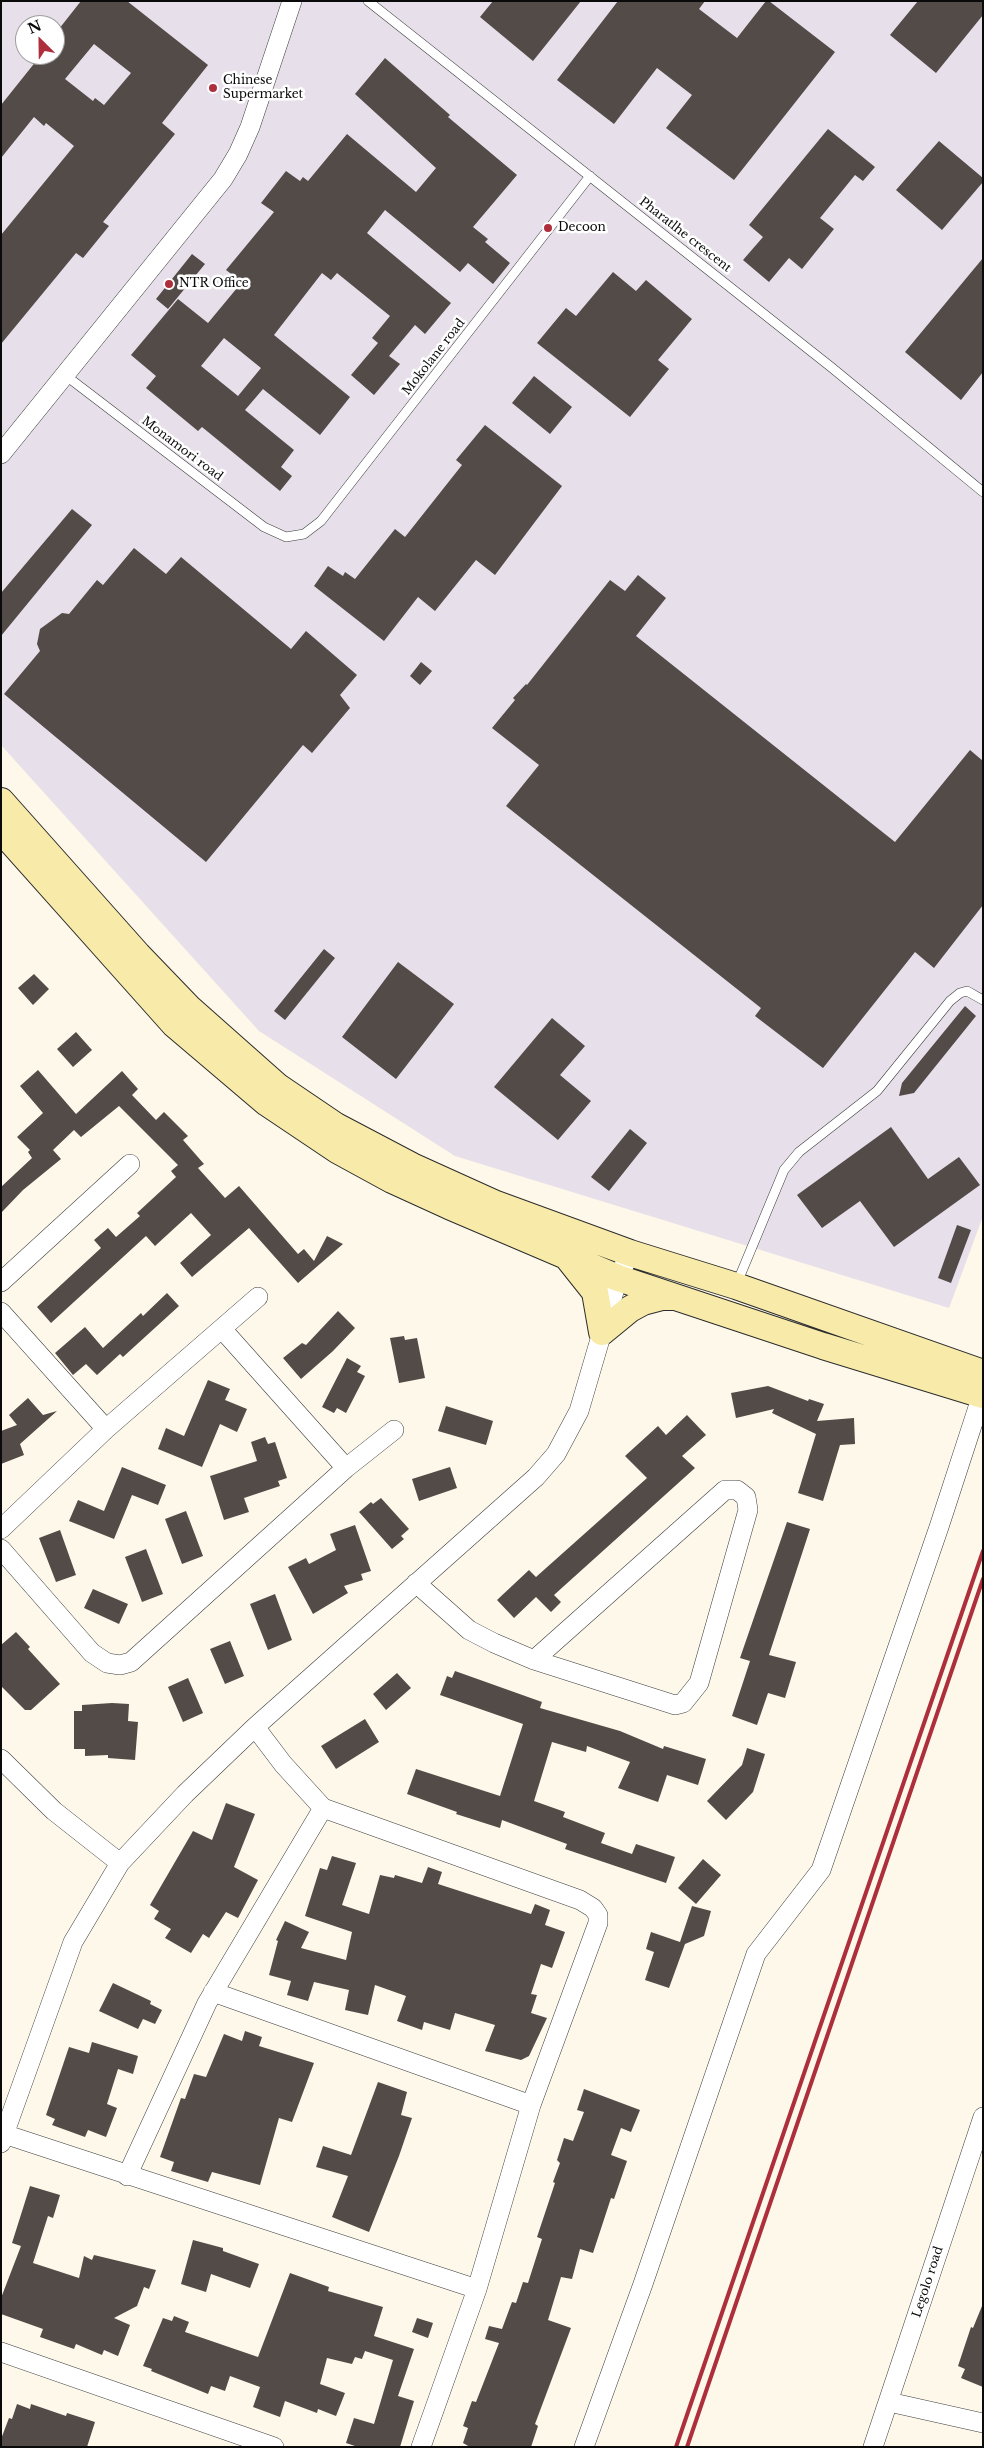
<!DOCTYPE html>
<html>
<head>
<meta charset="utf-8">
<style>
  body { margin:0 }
  #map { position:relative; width:984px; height:2448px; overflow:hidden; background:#fdf8e9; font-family:"Libre Baskerville",serif }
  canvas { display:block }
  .frame { position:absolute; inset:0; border:2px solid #0a0a0a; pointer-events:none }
  .north { position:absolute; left:15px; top:15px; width:50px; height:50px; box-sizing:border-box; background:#fff; border:1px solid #9d9d9d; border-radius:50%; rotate:337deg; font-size:14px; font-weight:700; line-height:20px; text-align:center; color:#0a0a0a }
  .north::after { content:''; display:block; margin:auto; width:18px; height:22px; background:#ae2f3c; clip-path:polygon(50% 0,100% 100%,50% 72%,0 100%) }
</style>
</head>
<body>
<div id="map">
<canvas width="984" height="2448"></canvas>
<div class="frame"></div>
<div class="north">N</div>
</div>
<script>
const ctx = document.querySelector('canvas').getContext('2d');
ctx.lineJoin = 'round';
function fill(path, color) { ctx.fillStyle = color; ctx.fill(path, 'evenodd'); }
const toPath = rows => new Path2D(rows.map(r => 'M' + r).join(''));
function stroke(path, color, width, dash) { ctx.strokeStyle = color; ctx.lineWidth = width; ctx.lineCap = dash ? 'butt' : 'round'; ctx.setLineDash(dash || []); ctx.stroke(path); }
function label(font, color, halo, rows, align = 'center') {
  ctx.font = font + ' "Libre Baskerville",serif'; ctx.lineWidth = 5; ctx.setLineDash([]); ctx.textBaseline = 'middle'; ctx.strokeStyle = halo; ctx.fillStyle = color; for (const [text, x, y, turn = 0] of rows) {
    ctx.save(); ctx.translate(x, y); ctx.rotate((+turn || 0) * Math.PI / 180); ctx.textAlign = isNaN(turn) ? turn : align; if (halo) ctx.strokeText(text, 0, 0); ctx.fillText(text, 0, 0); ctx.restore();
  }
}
fill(toPath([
  [1,1,983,1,983,1216,949,1308,455,1156,259,1031,1,745],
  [25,25,55,25,55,55,25,55]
]), '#e7dfe9');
fill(toPath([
  [81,1,127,1,208,65,162,123,175,134,103,222,109,226,83,258,76,253,1,344,1,235,74,146,46,123,44,126,34,117,1,158,1,105,41,55,55,55,55,34],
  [94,44,131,73,104,105,95,98,93,101,65,79],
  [493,1,581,1,533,61,480,17],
  [618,1,705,1,699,9,737,38,766,1,769,1,835,52,734,180,666,128,692,95,657,68,614,124,557,80],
  [918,1,983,1,983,15,936,73,890,35],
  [385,58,450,115,448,117,517,175,473,227,488,239,485,242,510,263,493,284,468,263,460,272,385,210,367,233,451,303,425,334,415,325,389,356,400,364,374,395,351,375,378,343,372,338,390,316,337,273,331,280,322,273,274,335,350,397,320,435,263,389,245,410,294,450,281,467,292,476,280,491,202,427,198,431,146,388,156,376,131,355,178,299,208,323,242,282,226,270,274,212,261,203,286,171,300,181,303,177,308,181,347,134,416,192,436,168,355,94],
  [224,338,261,368,238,396,201,366],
  [828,129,875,167,863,181,855,175,820,218,834,229,802,269,789,258,769,282,743,260,763,237,749,225],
  [939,141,983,178,983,182,942,230,896,190],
  [192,254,205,264,168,309,156,299],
  [983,258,983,372,961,400,905,352],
  [613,272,636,291,646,280,692,319,658,360,669,369,630,417,537,343,566,308,576,316],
  [534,376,572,407,550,434,512,403],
  [485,425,562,486,495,575,476,560,435,611,418,597,384,641,314,586,328,566,343,576,345,572,355,579,395,529,405,537,462,465,456,460],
  [72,509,92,525,1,636,1,593],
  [134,548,166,574,181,557,291,649,306,631,357,675,340,695,350,708,312,753,303,745,206,862,4,694,40,651,37,644,40,629,62,613,69,614,97,580,103,585],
  [638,575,666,598,636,636,895,842,970,750,983,761,983,905,934,968,915,952,823,1068,755,1016,761,1008,506,806,539,765,492,728,515,700,513,698,526,684,527,685,610,580,625,591],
  [421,662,432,671,420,685,410,676],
  [324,949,335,958,285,1020,274,1011],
  [398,962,454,1004,396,1079,342,1037],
  [34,974,49,989,33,1005,18,988],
  [965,1006,976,1016,914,1093,899,1096,902,1083],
  [552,1018,585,1046,560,1075,591,1101,558,1140,494,1087],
  [76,1032,92,1050,73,1067,57,1049],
  [38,1070,76,1114,122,1071,138,1089,132,1095,156,1120,164,1112,188,1136,183,1140,204,1164,198,1168,225,1198,239,1186,298,1254,304,1249,314,1261,327,1236,343,1244,298,1283,249,1228,192,1277,180,1263,211,1235,191,1213,155,1246,146,1236,51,1323,37,1307,101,1248,94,1240,108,1228,116,1237,140,1216,137,1213,176,1177,171,1171,178,1165,119,1106,81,1137,74,1130,53,1150,61,1159,23,1190,1,1213,1,1187,32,1158,28,1152,30,1150,17,1137,43,1113,20,1086],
  [891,1127,928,1179,959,1157,980,1185,894,1247,860,1201,822,1228,797,1195],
  [630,1129,647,1143,609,1191,591,1177],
  [957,1225,971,1230,951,1283,938,1278],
  [167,1293,179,1306,123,1357,120,1354,97,1375,86,1364,73,1375,55,1353,85,1327,103,1348,141,1313,143,1316],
  [338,1311,355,1328,333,1351,301,1379,283,1358,302,1343,306,1345],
  [404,1336,405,1340,417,1338,425,1378,399,1383,390,1338],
  [347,1358,361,1366,357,1372,365,1376,346,1413,337,1408,334,1413,322,1407],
  [208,1380,230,1389,225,1400,247,1409,237,1432,220,1424,202,1467,158,1449,166,1428,184,1436],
  [768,1386,808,1401,809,1399,824,1404,817,1421,854,1418,855,1444,840,1445,823,1501,798,1493,816,1434,772,1413,774,1409,736,1418,731,1393],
  [28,1398,43,1415,57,1411,20,1444,24,1455,1,1464,1,1431,17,1425,9,1415],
  [446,1406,493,1421,486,1445,438,1431],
  [687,1415,706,1435,682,1456,695,1468,554,1595,561,1602,551,1612,536,1597,514,1618,497,1600,529,1570,536,1577,647,1478,625,1456,658,1426,666,1435],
  [265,1437,268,1444,275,1442,287,1478,278,1481,280,1486,244,1498,249,1512,224,1520,210,1476,257,1461,251,1442],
  [122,1467,166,1485,158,1505,132,1495,114,1539,69,1521,78,1500,104,1511],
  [450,1467,457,1488,419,1501,412,1479],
  [381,1498,409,1529,401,1536,404,1539,392,1549,359,1512,371,1502,373,1504],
  [186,1511,203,1556,182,1564,165,1519],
  [787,1522,810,1529,769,1655,796,1662,785,1698,768,1693,757,1725,732,1716,750,1661,740,1658],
  [355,1525,371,1571,361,1574,363,1580,344,1586,348,1593,313,1614,288,1567,306,1558,309,1564,336,1550,330,1534],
  [60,1530,76,1575,56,1582,39,1538],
  [146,1549,163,1594,142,1602,125,1557],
  [93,1589,128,1604,119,1624,84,1608],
  [275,1594,292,1640,268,1650,250,1604],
  [16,1632,30,1647,28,1649,60,1684,31,1710,25,1710,1,1686,1,1645],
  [230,1641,244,1676,225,1684,210,1649],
  [455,1671,542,1702,540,1708,620,1731,663,1749,664,1746,706,1759,698,1785,667,1775,658,1802,618,1788,630,1762,587,1746,586,1752,552,1742,534,1801,565,1812,563,1817,605,1833,601,1843,632,1854,636,1844,675,1857,666,1883,565,1849,567,1844,502,1820,500,1828,456,1814,457,1812,407,1794,416,1769,500,1796,523,1724,440,1695,447,1676,452,1678],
  [397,1673,411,1688,386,1710,373,1694],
  [188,1678,203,1713,183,1722,168,1687],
  [112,1703,129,1704,128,1721,138,1722,135,1760,108,1758,108,1755,85,1756,85,1749,74,1749,74,1711,82,1711,82,1705],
  [365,1719,379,1742,336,1769,321,1746],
  [747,1748,765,1754,753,1792,726,1820,707,1801,742,1765],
  [226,1803,255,1814,234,1867,258,1880,238,1918,226,1912,209,1938,203,1934,191,1953,165,1938,171,1929,154,1919,159,1911,150,1905,193,1831,212,1840],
  [332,1856,356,1863,342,1905,369,1914,380,1875,394,1878,395,1875,422,1883,428,1867,442,1872,438,1884,531,1914,535,1904,550,1910,545,1925,565,1932,552,1968,541,1964,531,1994,537,1995,531,2013,547,2018,529,2056,521,2060,485,2051,495,2025,455,2013,450,2030,424,2022,422,2030,397,2021,406,1996,375,1985,368,2015,345,2010,349,1990,314,1982,308,2001,287,1995,291,1981,269,1975,278,1941,276,1940,285,1921,309,1932,301,1948,346,1960,352,1932,305,1916,320,1868,327,1870],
  [703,1859,721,1875,696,1904,678,1888],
  [692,1906,711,1911,704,1936,685,1944,669,1988,645,1980,654,1952,646,1949,651,1932,680,1942],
  [113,1983,151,2001,150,2004,162,2010,155,2024,143,2019,138,2029,99,2011],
  [245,2031,262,2037,259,2046,314,2063,292,2122,279,2118,260,2185,212,2172,208,2182,171,2171,174,2162,160,2157,181,2098,185,2099,194,2074,206,2077,224,2034,242,2041],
  [92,2042,138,2056,133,2074,118,2069,107,2104,117,2108,106,2137,88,2130,85,2137,52,2125,55,2119,46,2115,69,2047,89,2053],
  [378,2082,407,2092,401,2115,412,2118,399,2156,369,2232,332,2217,348,2176,316,2167,323,2146,351,2155],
  [584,2089,640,2110,631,2132,621,2128,611,2155,627,2161,614,2199,611,2198,593,2253,580,2249,572,2279,561,2277,548,2320,571,2328,535,2424,538,2426,531,2447,470,2447,463,2443,468,2428,463,2426,472,2401,476,2402,499,2343,485,2339,489,2326,502,2329,512,2302,516,2303,523,2282,528,2283,542,2239,537,2237,555,2183,553,2182,560,2163,557,2160,564,2138,573,2141,584,2112,577,2110],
  [30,2186,60,2195,53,2218,48,2216,33,2263,79,2278,84,2256,92,2260,94,2255,156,2270,149,2289,144,2287,137,2306,114,2318,130,2325,118,2356,104,2350,102,2355,76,2344,74,2349,40,2337,43,2329,1,2314,1,2298,21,2246,12,2243],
  [193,2240,223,2248,223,2251,259,2264,250,2288,211,2274,206,2292,181,2284],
  [290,2273,329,2287,328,2291,383,2307,374,2336,414,2349,398,2396,414,2401,400,2447,358,2447,346,2443,354,2418,374,2424,393,2360,365,2351,362,2359,355,2357,352,2364,327,2358,320,2384,345,2393,336,2416,318,2409,317,2413,285,2401,280,2417,253,2407,260,2387,230,2376,225,2391,211,2386,208,2394,151,2371,152,2369,143,2366,163,2318,172,2321,174,2316,189,2322,185,2332,258,2357],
  [982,2306,983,2306,983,2387,961,2378,965,2369,958,2366,971,2327,973,2328],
  [417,2318,433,2323,428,2338,412,2332],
  [17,2404,30,2409,31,2404,66,2416,67,2413,95,2422,87,2447,1,2447,1,2439,9,2418,12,2419]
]), '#524b48');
const service = toPath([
  [368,1,831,367,983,492],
  [65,375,264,527,286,537,304,534,321,521,590,176],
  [737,1283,784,1170,799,1152,877,1091,950,1001,960,993,967,991,983,1000]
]);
const minor = toPath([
  [1,454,223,179,238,154,250,127,292,1],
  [1,1282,130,1164],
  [1,1312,106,1429],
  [222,1329,346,1468],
  [1,1529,106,1429,258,1297],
  [1,1549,92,1653,107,1663,120,1665,131,1662,346,1468,394,1430],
  [416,1583,469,1630,494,1643,534,1660,675,1705,683,1703,699,1683,748,1510,746,1497,737,1490,725,1490,534,1660],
  [255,1727,283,1764,323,1808,580,1900,593,1908,598,1915,598,1923,531,2105,477,2289,421,2447],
  [1,1759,54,1811,120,1863],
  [213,1992,531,2105],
  [4,2134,477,2289],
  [1,2143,73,1942,120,1863,185,1794,255,1727,536,1477,556,1454,579,1411,618,1278,630,1253],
  [127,2176,207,2003,323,1808],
  [1,2352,274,2447],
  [889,2402,983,2423],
  [584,2447,643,2284,756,1954,821,1870,939,1527,982,1395],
  [873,2447,983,2117]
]);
const secondary = toPath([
  [1,801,138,955,189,1008,277,1086,336,1126,412,1166,496,1204,630,1253,736,1286,983,1373],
  [1,830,174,1024,267,1103,337,1150,392,1180,449,1206,618,1278,823,1346,983,1395],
  [568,1258,595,1292,602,1332],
  [602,1332,630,1309,643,1302,662,1297,673,1297]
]);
stroke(service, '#3d3d3d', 10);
stroke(minor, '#3d3d3d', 20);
stroke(secondary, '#2c2c2c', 28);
stroke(service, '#fff', 9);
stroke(minor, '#fff', 19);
stroke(secondary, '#f8ebaa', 26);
stroke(toPath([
  [676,2447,983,1551],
  [687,2447,983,1579]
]), '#ae2f3c', 4);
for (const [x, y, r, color] of [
  [213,88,5,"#ae2f3c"],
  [548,228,5,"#ae2f3c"],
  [169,284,5,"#ae2f3c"]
]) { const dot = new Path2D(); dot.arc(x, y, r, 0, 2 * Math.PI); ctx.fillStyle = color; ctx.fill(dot); stroke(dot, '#fff', 2); }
label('12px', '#0a0a0a', '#fff', [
  ["Chinese",223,81],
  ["Supermarket",223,95],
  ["Decoon",558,228],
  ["NTR Office",179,284]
], 'left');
label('12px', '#0a0a0a', '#fff', [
  ["Pharatlhe crescent",685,235,38],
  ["Mokolane road",434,357,-52],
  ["Monamori road",182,449,37],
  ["Legolo road",928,2282,-72]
]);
</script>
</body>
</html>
